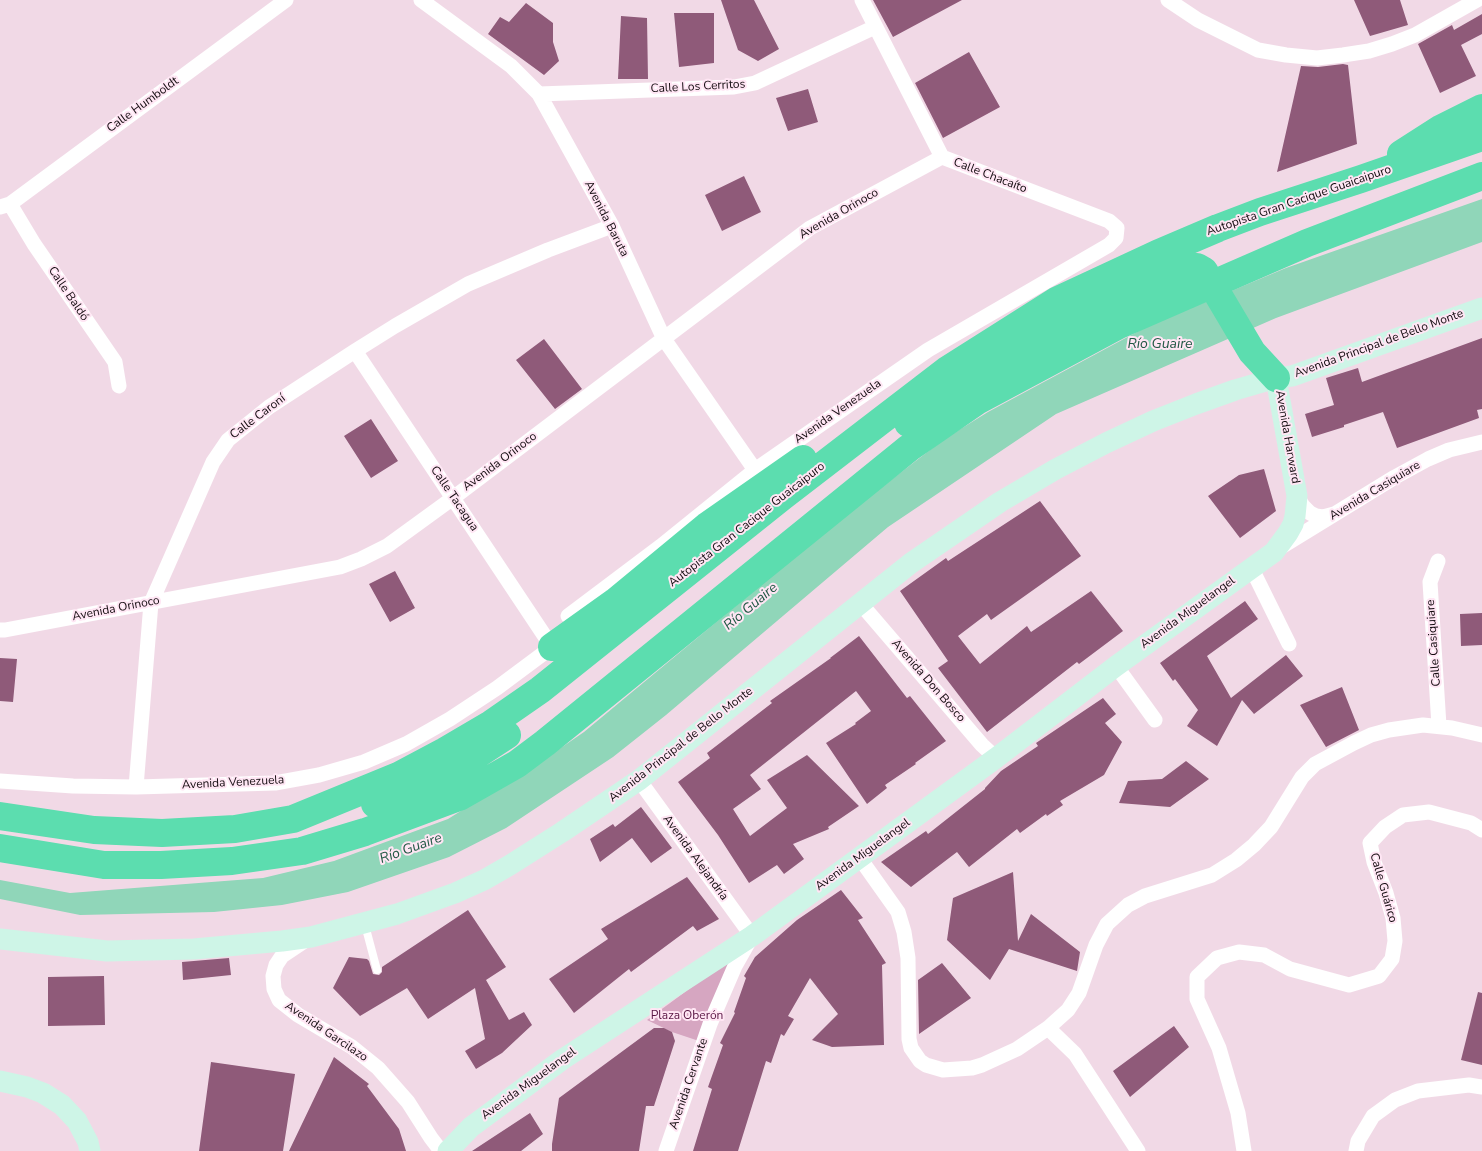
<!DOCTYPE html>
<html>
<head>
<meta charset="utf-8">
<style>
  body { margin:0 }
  canvas { display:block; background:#f1d9e6 }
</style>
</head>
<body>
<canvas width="1482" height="1151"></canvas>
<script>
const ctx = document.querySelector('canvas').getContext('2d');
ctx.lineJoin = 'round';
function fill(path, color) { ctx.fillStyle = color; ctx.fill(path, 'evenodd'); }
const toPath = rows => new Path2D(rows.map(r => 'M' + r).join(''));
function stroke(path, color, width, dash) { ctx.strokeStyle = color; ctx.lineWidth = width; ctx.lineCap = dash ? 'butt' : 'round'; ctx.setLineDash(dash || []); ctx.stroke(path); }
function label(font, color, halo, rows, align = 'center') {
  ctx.font = font + ' "Nunito Sans",sans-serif'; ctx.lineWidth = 4; ctx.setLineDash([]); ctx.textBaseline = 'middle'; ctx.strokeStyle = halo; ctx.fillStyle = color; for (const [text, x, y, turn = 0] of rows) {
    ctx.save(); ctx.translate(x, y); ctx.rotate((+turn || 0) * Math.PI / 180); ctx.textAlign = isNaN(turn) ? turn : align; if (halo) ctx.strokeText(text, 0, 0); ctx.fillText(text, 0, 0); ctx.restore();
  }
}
fill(toPath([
  [731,958,699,1041,672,1032,647,1020]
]), '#d6a6c1');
fill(toPath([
  [1482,199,1482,242,1276,318,1056,414,888,527,666,715,613,757,506,828,449,857,348,892,282,905,214,912,80,915,0,899,0,880,70,893,263,878,334,861,448,819,552,754,584,732,838,521,943,440,988,412,1148,326,1286,268]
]), '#90d6b9');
fill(toPath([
  [721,0,754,0,779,49,758,61,738,50],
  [873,0,962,0,893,37],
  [1354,0,1400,0,1408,25,1370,36],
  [526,3,553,23,553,42,559,61,544,75,488,34,500,17,509,22],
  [674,13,714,13,714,63,679,67],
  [1482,14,1482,34,1461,45,1476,76,1440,93,1418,44,1452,25,1454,30],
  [621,16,647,18,648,79,618,79],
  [969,52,1000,107,943,138,915,83],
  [1343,64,1348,65,1357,144,1277,172,1301,66,1318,67],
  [808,89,818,122,788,131,776,98],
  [744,176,761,212,722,231,705,195],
  [1482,338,1482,409,1477,410,1479,418,1397,448,1383,412,1344,425,1344,427,1312,437,1305,414,1334,405,1326,378,1358,368,1362,382],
  [544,339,582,389,555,409,516,360],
  [371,419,398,461,371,478,344,436],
  [1264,469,1276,511,1240,538,1208,496,1239,475],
  [1040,501,1081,556,991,620,987,614,958,636,980,664,1027,626,1031,632,1091,591,1123,631,1079,664,1077,662,987,732,938,668,948,661,900,591,946,558,948,561],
  [395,571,415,608,390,622,369,584],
  [1245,601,1258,619,1207,656,1231,698,1286,655,1303,676,1254,714,1242,700,1217,746,1187,726,1198,710,1175,679,1173,681,1160,663],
  [1482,613,1482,645,1461,646,1460,614],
  [859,636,907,698,910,696,946,741,915,763,916,764,885,785,887,788,867,804,826,743,856,724,855,723,871,711,856,691,750,775,761,789,733,809,750,836,787,808,767,780,807,755,859,806,828,827,829,829,793,844,804,859,784,874,777,865,749,883,718,835,678,782,710,758,707,753,772,703,770,701,831,658,830,658],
  [0,658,17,659,13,702,0,701],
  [1342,687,1359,730,1326,747,1300,705],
  [1103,698,1116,714,1105,723,1122,742,1104,775,1060,801,1063,805,1047,816,1046,814,1020,833,1017,829,969,867,957,852,911,887,881,862,926,831,928,834,985,789,985,788,1001,771,1038,746,1036,743],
  [1186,761,1209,779,1170,807,1119,803,1128,781,1162,779],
  [641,807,672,848,651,863,632,838,600,862,590,839,613,824,615,827],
  [1013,872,1018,941,1031,914,1080,952,1077,971,1009,949,990,980,947,940,953,898],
  [687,877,719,919,697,931,693,926,631,972,629,969,574,1013,549,979,608,939,601,929],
  [841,890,863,918,858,920,886,963,882,965,884,1045,832,1047,812,1040,838,1014,810,978,788,1016,794,1019,784,1036,781,1034,771,1063,766,1061,738,1151,693,1151,712,1089,708,1087,723,1045,720,1043,735,1013,734,1012,746,978,744,976,755,957,797,920],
  [468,910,506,967,486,980,509,1020,524,1012,532,1025,502,1053,476,1069,465,1051,485,1039,475,988,428,1019,407,988,360,1016,333,988,349,957,367,959,369,961,373,974,379,975,382,972,382,967],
  [229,958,231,975,183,980,182,962],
  [942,963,971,998,919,1034,918,980],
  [104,976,105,1025,48,1026,48,977],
  [1478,992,1482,993,1482,1065,1461,1060],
  [1174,1026,1189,1047,1130,1097,1113,1071],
  [654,1028,664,1028,672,1032,675,1041,654,1106,646,1106,639,1151,552,1151,552,1144,559,1098],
  [334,1057,369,1084,367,1086,399,1129,406,1151,289,1151],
  [211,1062,295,1074,283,1151,199,1151],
  [530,1113,543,1134,521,1151,472,1151]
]), '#8f5a79');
stroke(toPath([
  [365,925,377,970]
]), '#fff', 8);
stroke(toPath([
  [421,0,511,66,539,94,612,226,664,339,755,470],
  [1168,0,1198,20,1258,50,1286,55,1317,58,1343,55,1369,51,1392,44,1415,35,1477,0],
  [539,94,734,87,755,83,875,27],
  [10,204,34,244,115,362,119,386],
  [0,207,10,204,286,0],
  [1297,496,1303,506,1310,513,1316,516,1323,517,1334,514],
  [1281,547,1395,477,1428,459,1449,450,1482,442],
  [1438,561,1430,582,1439,726],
  [1251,567,1289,644],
  [861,604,982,745,996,758],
  [568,616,661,546,755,470,928,350,1109,245,1116,238,1117,228,1109,221,942,157,862,0],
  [0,630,5,630,340,567,361,559,387,546,453,498,810,228,942,157],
  [1116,666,1155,720],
  [639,780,752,936,735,966,710,1024,666,1151],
  [0,781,73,786,136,787,275,783,319,775,364,762,406,744,450,719,497,688,552,647,355,351],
  [136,787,151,603,213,462,228,440,269,407,355,351,395,326,468,284,548,250,612,226],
  [859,857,898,912,904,932,908,958,909,1039,911,1048,920,1061,926,1065,943,1070,972,1068,982,1065,1017,1049,1048,1028,1068,1010,1079,993,1096,945,1107,924,1128,905,1145,896,1212,875,1236,860,1254,845,1271,827,1302,777,1315,764,1354,743,1371,735,1389,730,1423,725,1452,728,1482,735],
  [306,940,282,956,276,965,273,976,274,989,279,1000,298,1015,352,1047,378,1068,408,1102,431,1138,441,1151],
  [1048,1028,1075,1054,1138,1151],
  [1244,1151,1238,1113,1219,1048,1197,999,1197,977,1217,958,1239,952,1264,955,1290,969,1349,985,1379,976,1392,959,1395,941,1393,918,1386,893,1374,862,1370,843,1385,827,1403,815,1429,812,1471,823,1482,830],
  [1356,1151,1358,1141,1373,1116,1395,1100,1418,1091,1469,1085,1482,1087]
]), '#fff', 15);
stroke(toPath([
  [0,939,107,951,194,949,282,941,311,937,397,914,455,893,484,880,510,865,562,832,639,780,911,563,1000,502,1056,469,1106,443,1153,421,1196,404,1235,390,1276,378,1292,376,1309,370,1482,308],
  [0,1081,27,1087,43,1093,62,1105,77,1121,88,1142,90,1151],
  [448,1151,471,1127,563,1059,752,936,996,758,1116,666,1274,552,1288,533,1293,524,1295,516,1297,496,1276,378]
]), '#cef5e7', 21);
stroke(toPath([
  [1401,154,1440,129,1482,108],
  [908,423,987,365,1068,323,1188,267,1197,267,1204,271,1252,352,1276,378],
  [552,647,615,602,707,526,803,459],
  [375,804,414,790,458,767,507,735],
  [0,816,94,830,162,833,235,829,293,819,398,776,445,751,491,724,540,690,783,496,947,370,1056,301,1157,254,1218,228,1260,212,1361,179,1482,137],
  [0,848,104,865,161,865,232,861,302,851,365,832,459,797,517,764,545,743,909,448,977,401,1119,325,1307,243,1482,176]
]), '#5cddaf', 28);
label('12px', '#130b0f', '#ffe6f4', [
  ["Calle Los Cerritos",698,87,-3],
  ["Calle Humboldt",143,105,-36],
  ["Calle Chacaíto",990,176,21],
  ["Autopista Gran Cacique Guaicaipuro",1299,201,-19],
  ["Avenida Orinoco",839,214,-30],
  ["Avenida Baruta",606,219,63],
  ["Calle Baldó",68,294,56],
  ["Avenida Principal de Bello Monte",1379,344,-20],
  ["Avenida Venezuela",838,412,-35],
  ["Calle Caroní",258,417,-37],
  ["Avenida Harward",1287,437,80],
  ["Avenida Orinoco",500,462,-37],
  ["Avenida Casiquiare",1375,491,-31],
  ["Calle Tacagua",454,499,56],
  ["Autopista Gran Cacique Guaicaipuro",747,525,-38],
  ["Avenida Orinoco",116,609,-11],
  ["Avenida Miguelangel",1188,613,-36],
  ["Calle Casiquiare",1434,643,-94],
  ["Avenida Don Bosco",928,681,49],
  ["Avenida Principal de Bello Monte",681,745,-38],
  ["Avenida Venezuela",233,783,-3],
  ["Avenida Miguelangel",863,855,-36],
  ["Avenida Alejandría",695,858,54],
  ["Calle Guárico",1383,888,74],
  ["Avenida Garcilazo",326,1032,34],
  ["Avenida Miguelangel",529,1084,-36],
  ["Avenida Cervante",689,1084,-71]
]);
label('12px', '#581442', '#ffe6f4', [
  ["Plaza Oberón",687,1016]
]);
label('italic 14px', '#215844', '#ffe6f4', [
  ["Río Guaire",1160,345],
  ["Río Guaire",751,607,-40],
  ["Río Guaire",411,849,-20]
]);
</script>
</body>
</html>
